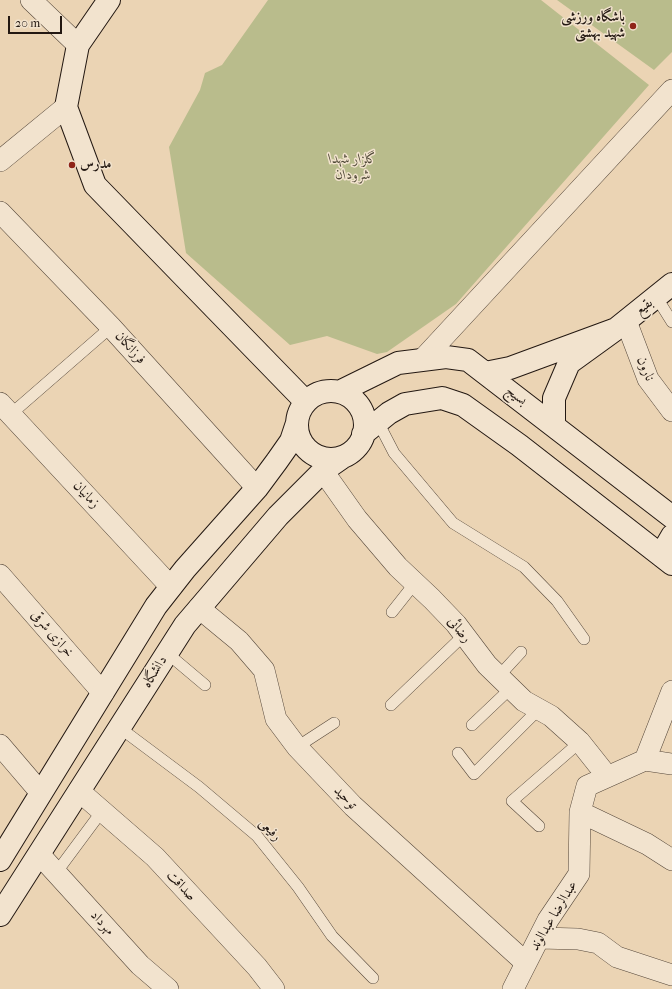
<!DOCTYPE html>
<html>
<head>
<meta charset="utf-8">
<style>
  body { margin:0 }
  #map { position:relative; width:672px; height:989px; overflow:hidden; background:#ebd4b4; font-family:"IM FELL French Canon",serif }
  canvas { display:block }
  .scale { position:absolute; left:8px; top:16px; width:54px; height:18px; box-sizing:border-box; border:2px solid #231812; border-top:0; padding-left:5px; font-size:12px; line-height:14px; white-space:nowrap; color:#231812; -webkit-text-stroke:3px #f2e3ce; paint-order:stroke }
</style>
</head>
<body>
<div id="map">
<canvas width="672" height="989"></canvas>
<div class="scale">20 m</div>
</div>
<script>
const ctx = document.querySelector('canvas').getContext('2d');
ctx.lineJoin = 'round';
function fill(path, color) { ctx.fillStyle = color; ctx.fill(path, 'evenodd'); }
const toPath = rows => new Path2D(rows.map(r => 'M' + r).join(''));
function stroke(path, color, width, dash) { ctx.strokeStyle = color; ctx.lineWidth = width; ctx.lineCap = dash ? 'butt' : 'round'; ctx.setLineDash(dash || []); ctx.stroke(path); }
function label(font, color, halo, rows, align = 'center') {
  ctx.font = font + ' "IM FELL French Canon",Amiri,serif'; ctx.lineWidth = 3; ctx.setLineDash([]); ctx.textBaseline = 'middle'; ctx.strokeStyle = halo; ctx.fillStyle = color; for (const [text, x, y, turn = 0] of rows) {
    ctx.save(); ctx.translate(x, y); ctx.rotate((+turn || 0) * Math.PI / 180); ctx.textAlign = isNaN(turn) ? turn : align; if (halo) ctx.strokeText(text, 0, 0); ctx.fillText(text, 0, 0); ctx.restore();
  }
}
fill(toPath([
  [268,0,541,0,649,85,456,304,387,352,377,354,327,336,290,345,186,253,169,147,200,90,205,73,222,65],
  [557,0,672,0,672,52,654,70]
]), '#b9bc8c');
const lane = toPath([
  [657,298,672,322],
  [11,414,111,327],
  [378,422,394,453,453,523,524,567,557,601,584,639],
  [392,612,415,583],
  [167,653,205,685],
  [499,676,521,652],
  [391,705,464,635],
  [472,725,511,688],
  [120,728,199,787,257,836,298,887,332,936,373,978],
  [297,747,334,723],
  [458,753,474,774,539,709],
  [539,826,512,801,580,742],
  [56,873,102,811]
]);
const street = toPath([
  [31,0,78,45],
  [0,161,66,107],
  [0,212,111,327,257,488],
  [626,321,648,379,672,411],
  [423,359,672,90],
  [0,403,171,587],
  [323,471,357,519,398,567,432,599,456,624,487,665,524,701,551,716,580,742,607,776],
  [0,575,103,693],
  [199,608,239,641,264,670,276,719,297,747,353,806,526,963],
  [0,745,41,793],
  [645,760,672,764],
  [79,791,155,857,257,967,274,989],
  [580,812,647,844,672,860],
  [39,854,140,965,168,989],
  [540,938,578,939,598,943,617,957,672,975],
  [513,989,548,920,579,874,580,812,587,786,645,760,672,691]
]);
const secondary = toPath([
  [109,0,78,45,66,107,95,185,306,402],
  [616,329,672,284],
  [485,373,510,368,616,329,569,363,554,398,554,426],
  '297 425a34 34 0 1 1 68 0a34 34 0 1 1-68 0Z',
  [339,392,398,363,446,357,468,360,672,517],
  [363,434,389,413,405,404,442,398,463,405,519,445,672,564],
  [661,555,672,536],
  [0,860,156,606,185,569,257,488,277,461,291,441,297,423],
  [0,915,185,625,278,516,323,471,343,457]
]);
stroke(lane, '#55473a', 12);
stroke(street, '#55473a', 22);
stroke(secondary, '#231812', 24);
stroke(lane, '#f2e3ce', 11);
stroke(street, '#f2e3ce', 21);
stroke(secondary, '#f2e3ce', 22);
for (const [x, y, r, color] of [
  [633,26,4,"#8f2418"],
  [72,165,4,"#8f2418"]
]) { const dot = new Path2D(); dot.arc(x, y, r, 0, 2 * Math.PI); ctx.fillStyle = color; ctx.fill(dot); stroke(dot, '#f2e3ce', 1.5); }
label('bold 14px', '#231812', '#f2e3ce', [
  ["باشگاه ورزشی",625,18],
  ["شهید بهشتی",625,34],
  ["مدرس",80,165,"left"]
], 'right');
label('italic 14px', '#504937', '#f2e3ce', [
  ["گلزار شهدا",353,160],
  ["شرودان",353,176]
]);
label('14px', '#231812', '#f2e3ce', [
  ["بقیع",644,307,-38],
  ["فرزانگان",130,348,48],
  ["نارون",645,369,67],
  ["بسیج",516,396,38],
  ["زمانیان",86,495,47],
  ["رضائی",459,630,51],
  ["خرازی شرقی",52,634,49],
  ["دانشگاه",155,672,-58],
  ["توحید",345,798,45],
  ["رفیعی",270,830,47],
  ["صداقت",181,886,47],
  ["عبدالرضا عبدالوند",554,916,-59],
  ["مهرداد",102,923,47]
]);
</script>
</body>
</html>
